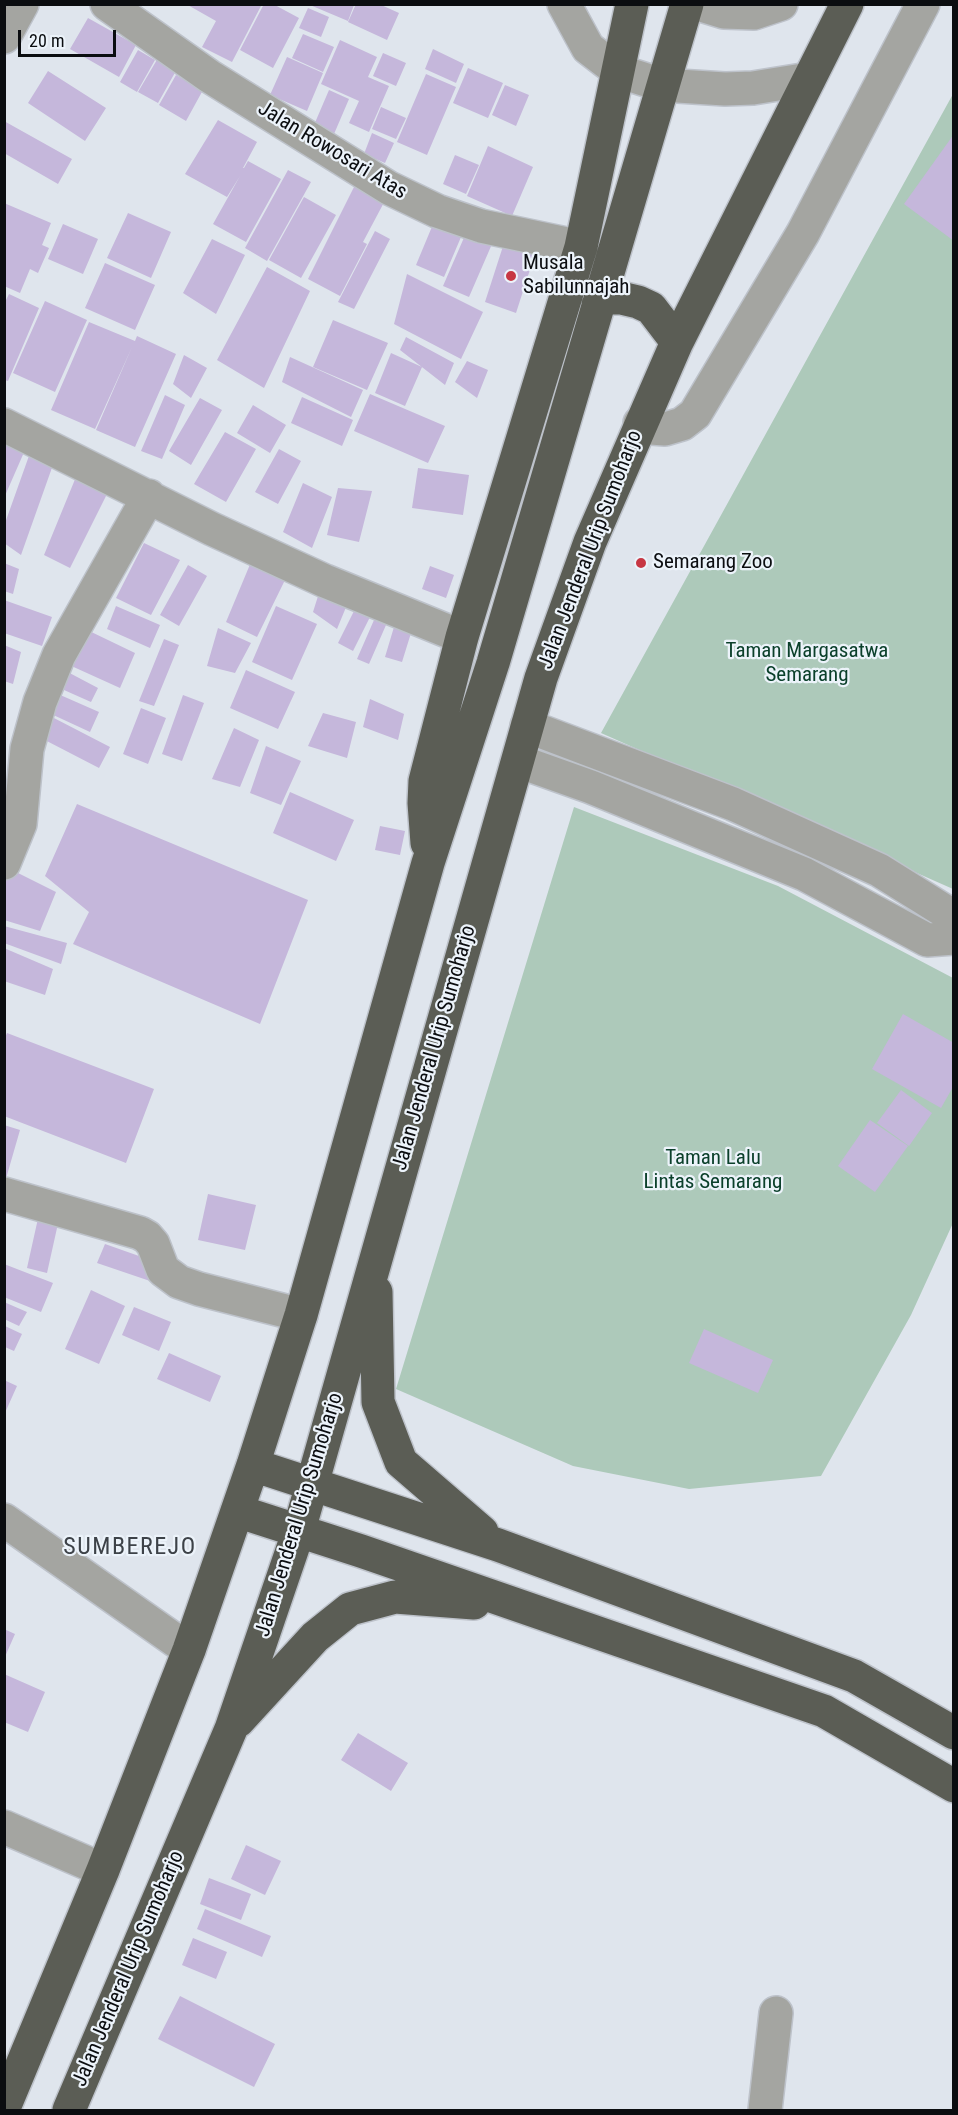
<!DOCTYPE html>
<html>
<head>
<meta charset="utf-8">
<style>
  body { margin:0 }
  #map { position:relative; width:958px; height:2115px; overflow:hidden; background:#dfe5ed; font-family:"Roboto Condensed",sans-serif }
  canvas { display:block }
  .frame { position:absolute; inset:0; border:6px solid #0b0d10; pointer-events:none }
  .scale { position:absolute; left:18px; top:30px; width:98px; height:27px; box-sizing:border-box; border:3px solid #0b0d10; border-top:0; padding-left:8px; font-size:18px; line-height:21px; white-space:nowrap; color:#0b0d10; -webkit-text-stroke:4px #ecf3fa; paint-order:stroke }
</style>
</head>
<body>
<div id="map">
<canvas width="958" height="2115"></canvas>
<div class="frame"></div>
<div class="scale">20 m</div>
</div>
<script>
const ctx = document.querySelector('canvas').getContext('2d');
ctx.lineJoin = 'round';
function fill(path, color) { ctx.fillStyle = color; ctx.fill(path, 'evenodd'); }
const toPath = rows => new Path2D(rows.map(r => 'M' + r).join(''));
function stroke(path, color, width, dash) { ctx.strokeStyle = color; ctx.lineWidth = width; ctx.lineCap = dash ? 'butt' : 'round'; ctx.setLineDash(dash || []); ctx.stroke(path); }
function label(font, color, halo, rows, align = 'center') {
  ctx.font = font + ' "Roboto Condensed",sans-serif'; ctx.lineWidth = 4.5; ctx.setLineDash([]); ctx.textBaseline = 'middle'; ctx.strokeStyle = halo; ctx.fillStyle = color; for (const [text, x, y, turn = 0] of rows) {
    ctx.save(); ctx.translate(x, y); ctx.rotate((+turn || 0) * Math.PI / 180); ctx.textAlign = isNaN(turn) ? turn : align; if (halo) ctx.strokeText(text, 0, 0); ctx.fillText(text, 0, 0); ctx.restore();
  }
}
fill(toPath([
  [953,94,953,889,601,733],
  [574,807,778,886,953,978,953,1223,911,1315,821,1476,689,1489,573,1466,396,1389]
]), '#adc9ba');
fill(toPath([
  [186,4,262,4,232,62,202,47,216,21],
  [264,4,273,4,299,18,273,68,240,50],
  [356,4,379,4,399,13,387,40,348,22],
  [310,5,354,5,348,21],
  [308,8,329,17,321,37,299,28],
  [88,18,136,45,119,77,70,49],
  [303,34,334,47,323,72,292,58],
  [340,40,377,57,368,77,389,86,369,132,349,123,359,101,321,84],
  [433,49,464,64,456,83,425,69],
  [138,50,155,60,137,92,120,82],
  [383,53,406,63,396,86,373,76],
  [287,57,323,73,307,111,270,95],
  [158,58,177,69,158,103,138,92],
  [468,68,503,83,488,118,453,103],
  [48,71,106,108,85,141,28,103],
  [426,74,456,87,427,155,397,142],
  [176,75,203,90,186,121,159,105],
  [505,85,529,95,516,126,492,115],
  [329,90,349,99,334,134,314,125],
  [381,107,406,118,396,139,372,129],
  [218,120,257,142,243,168,244,168,248,161,281,179,246,242,213,224,240,176,227,197,185,174],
  [4,121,72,159,58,184,4,153],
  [372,133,394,143,385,163,364,154],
  [954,134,954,241,904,204],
  [488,146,533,167,512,216,467,196],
  [455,155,479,165,466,194,443,184],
  [288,170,311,182,267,261,245,248],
  [359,177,389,193,363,242,367,244,340,296,308,279],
  [304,197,336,215,301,278,269,260],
  [4,203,51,223,42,245,49,248,38,273,30,269,20,293,4,286],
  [128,213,171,232,151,278,107,258],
  [436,217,464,230,444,277,416,265],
  [63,224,98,239,83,274,48,259],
  [375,231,390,239,354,309,338,302],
  [466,233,492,244,469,297,443,286],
  [212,239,245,255,216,314,183,293],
  [505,240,536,251,516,313,485,302],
  [105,263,155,285,135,330,85,308],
  [267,267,310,291,264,388,217,360],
  [407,274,483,312,461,359,394,324],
  [9,294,39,308,8,381,4,380,4,304],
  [45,301,87,320,55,392,13,373],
  [333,320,388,343,367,390,313,367],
  [89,322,135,341,137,336,176,354,135,447,96,430,132,347,95,429,51,410],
  [406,337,454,363,445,385,400,350],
  [391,353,422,367,405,406,375,393],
  [184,355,207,368,191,398,173,384],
  [290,357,363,390,351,417,282,382],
  [467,361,488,370,477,398,455,382],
  [370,394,445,426,428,463,354,431],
  [165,395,185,405,162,459,141,451],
  [302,397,353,420,342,446,291,423],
  [200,398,222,410,191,465,169,451],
  [253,405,286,425,270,453,237,433],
  [225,432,256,449,226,502,194,484],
  [4,441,25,450,4,498],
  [279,449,301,461,278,504,255,492],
  [30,453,54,462,21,555,4,543,4,526],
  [418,468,469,475,463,515,412,508],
  [78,472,110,488,70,568,44,555],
  [303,483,332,497,312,548,283,532],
  [338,488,372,491,359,542,327,535],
  [144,543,180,560,151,615,116,598],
  [251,562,285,580,257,637,226,622],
  [4,563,19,569,13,594,4,591],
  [188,565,207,576,179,626,160,615],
  [430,566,454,575,446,598,422,589],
  [319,593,349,600,337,629,313,612],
  [4,600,52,617,42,646,4,633],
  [116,606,160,625,150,648,107,629],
  [276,606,317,624,292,680,252,662],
  [355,609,370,617,353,651,338,643],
  [374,620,386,625,369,664,357,659],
  [394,627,411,633,402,662,385,657],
  [83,628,135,653,120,688,67,664],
  [218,628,251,643,235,673,207,666],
  [164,639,179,645,154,706,139,701],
  [4,645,21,652,13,684,4,681],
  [62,669,98,688,91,702,55,686],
  [246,670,295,692,278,729,230,708],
  [58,694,99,712,90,732,49,713],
  [183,695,204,703,182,761,162,754],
  [370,699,404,714,398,740,363,727],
  [141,708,166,718,148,764,123,754],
  [323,713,356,722,347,758,308,746],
  [52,717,110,747,99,768,41,738],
  [234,728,259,740,240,787,212,779],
  [266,746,301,761,281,805,250,793],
  [290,792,354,820,336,861,273,833],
  [77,804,308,900,260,1024,73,944,89,912,45,876],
  [380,826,405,831,400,855,375,850],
  [10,869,56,892,40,931,4,920,4,886],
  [4,926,67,943,61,964,4,943],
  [4,948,53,969,45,995,4,981],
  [903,1014,954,1043,954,1085,941,1108,872,1069],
  [7,1033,154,1089,126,1163,4,1116,4,1040],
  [901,1090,932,1113,909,1146,877,1123],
  [870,1120,908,1146,875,1192,838,1166],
  [4,1125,20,1130,5,1182,4,1182],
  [208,1194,256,1205,245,1250,198,1240],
  [39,1214,59,1219,47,1273,27,1268],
  [105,1244,156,1262,150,1281,97,1263],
  [4,1264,53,1283,41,1312,4,1297],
  [91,1290,125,1306,99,1364,65,1349],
  [4,1302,27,1312,19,1326,4,1319],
  [134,1307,171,1322,159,1351,122,1335],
  [5,1326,22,1334,14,1351,5,1347],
  [704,1329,773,1360,758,1393,689,1363],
  [169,1353,221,1376,210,1402,157,1379],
  [4,1380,17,1386,4,1415],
  [4,1629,15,1634,4,1659],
  [4,1674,45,1692,28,1732,4,1722],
  [358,1733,408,1763,391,1791,341,1760],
  [246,1845,281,1861,265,1895,231,1879],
  [209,1878,251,1894,241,1920,200,1904],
  [205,1909,271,1936,262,1957,197,1929],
  [193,1938,227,1952,216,1979,182,1965],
  [180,1996,275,2044,254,2087,158,2039]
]), '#c5b7db');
const minor = toPath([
  [107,4,209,76,389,188,437,211,481,226,581,247],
  [564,4,588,48,618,71,662,85,725,89,753,88,809,79],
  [698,4,724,12,754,13,781,4],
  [4,37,22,4],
  [640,423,651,428,665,429,682,424,695,414,803,233,923,4],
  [4,425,212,529,325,581,462,637],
  [527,726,733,804,879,870,954,917],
  [518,761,591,787,804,874,927,940,954,938],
  [4,863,20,824,27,749,40,702,59,655,149,496],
  [4,1194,140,1233,147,1237,153,1244,163,1270,179,1282,199,1289,301,1315],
  [4,1520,189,1650],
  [4,1827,103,1870],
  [765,2110,776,2013]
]);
const highway = toPath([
  [598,305,607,298,621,298,638,302,651,308,677,342],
  [427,843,424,803,425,781,462,637,581,247,632,4],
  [376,1292,378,1402,401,1462,482,1532],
  [253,1465,498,1545,854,1676,954,1733],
  [237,1511,361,1551,824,1711,954,1786],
  [238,1721,315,1637,350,1609,395,1597,474,1603],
  [4,2108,103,1870,189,1650,253,1465,301,1315,428,863,493,663,687,4],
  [69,2110,231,1729,299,1530,541,678,590,542,677,342,847,4]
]);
stroke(minor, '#bdc2ca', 36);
stroke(highway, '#bdc2ca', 36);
stroke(minor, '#a4a5a1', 33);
stroke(highway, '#5b5d55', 33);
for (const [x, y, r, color] of [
  [511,276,6,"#c73743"],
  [641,563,6,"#c73743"]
]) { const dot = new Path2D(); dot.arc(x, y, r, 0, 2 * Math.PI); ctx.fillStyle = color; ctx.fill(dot); stroke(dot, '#ecf3fa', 2); }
label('21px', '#0b0d10', '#ecf3fa', [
  ["Jalan Rowosari Atas",332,151,31],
  ["Jalan Jenderal Urip Sumoharjo",591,550,-69],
  ["Jalan Jenderal Urip Sumoharjo",435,1048,-74],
  ["Jalan Jenderal Urip Sumoharjo",300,1515,-73],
  ["Jalan Jenderal Urip Sumoharjo",129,1969,-67]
]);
label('21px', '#0b0d10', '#ecf3fa', [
  ["Musala",523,264],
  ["Sabilunnajah",523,288],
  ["Semarang Zoo",653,563]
], 'left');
label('21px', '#0b402b', '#ecf3fa', [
  ["Taman Margasatwa",807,652],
  ["Semarang",807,676],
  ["Taman Lalu",713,1159],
  ["Lintas Semarang",713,1183]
]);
ctx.letterSpacing = '1.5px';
label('24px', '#3d4248', '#ecf3fa', [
  ["SUMBEREJO",130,1548]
]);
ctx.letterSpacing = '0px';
</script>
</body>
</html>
